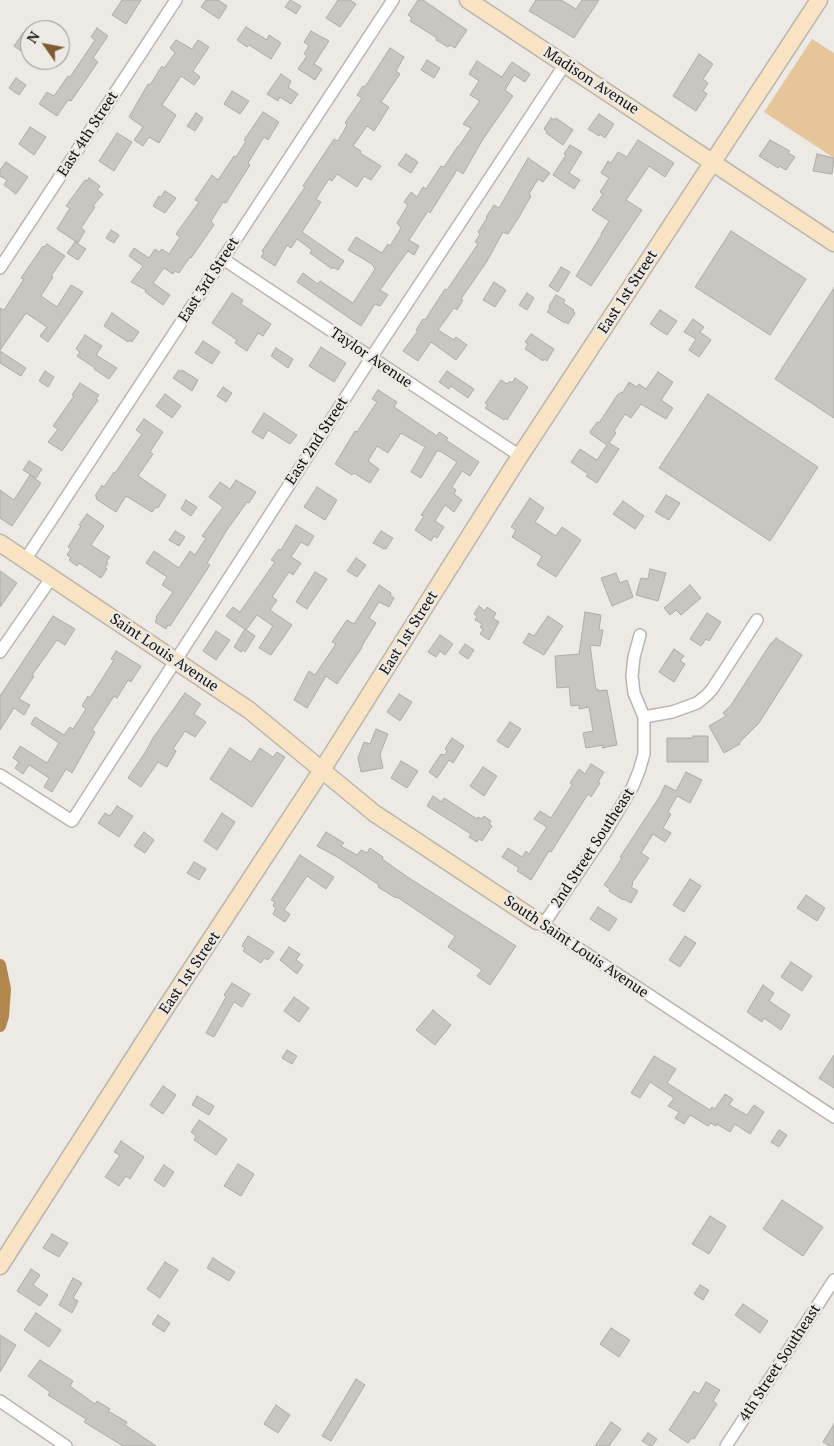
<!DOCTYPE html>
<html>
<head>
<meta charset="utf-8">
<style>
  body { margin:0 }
  #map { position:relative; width:834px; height:1446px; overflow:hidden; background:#ede9e4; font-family:"PT Serif",serif }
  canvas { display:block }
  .north { position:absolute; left:20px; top:20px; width:50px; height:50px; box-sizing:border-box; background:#ede9e4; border:1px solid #95938f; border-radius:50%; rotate:303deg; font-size:14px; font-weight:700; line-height:20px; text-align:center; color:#12110f }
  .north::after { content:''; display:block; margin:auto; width:18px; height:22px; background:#7b5d31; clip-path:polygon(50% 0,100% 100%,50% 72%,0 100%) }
</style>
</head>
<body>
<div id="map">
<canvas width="834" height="1446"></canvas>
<div class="north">N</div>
</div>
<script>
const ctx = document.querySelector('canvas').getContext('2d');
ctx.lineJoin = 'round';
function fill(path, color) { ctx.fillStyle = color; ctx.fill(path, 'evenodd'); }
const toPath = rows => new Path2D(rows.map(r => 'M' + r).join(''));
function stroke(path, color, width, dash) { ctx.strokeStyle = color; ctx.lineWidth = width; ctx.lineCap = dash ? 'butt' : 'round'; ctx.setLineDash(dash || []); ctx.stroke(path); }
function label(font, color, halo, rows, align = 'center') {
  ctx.font = font + ' "PT Serif",serif'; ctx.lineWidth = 5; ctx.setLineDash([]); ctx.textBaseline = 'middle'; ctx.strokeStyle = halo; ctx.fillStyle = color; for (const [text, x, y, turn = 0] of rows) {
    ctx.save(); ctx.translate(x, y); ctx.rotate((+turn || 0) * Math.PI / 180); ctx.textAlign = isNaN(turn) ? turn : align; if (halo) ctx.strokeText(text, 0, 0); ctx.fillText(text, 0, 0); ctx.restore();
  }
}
fill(toPath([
  [812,39,834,53,834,158,764,112]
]), '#e5c59a');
stroke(toPath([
  [0,965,5,989,3,1016,0,1026]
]), '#b1874d', 12);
const building = toPath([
  [122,0,141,0,126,24,112,15,122,0],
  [206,0,218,0,227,6,219,19,201,7,206,0],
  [290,0,301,6,296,14,285,7,290,0],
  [338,0,350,0,356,4,340,27,326,18,338,0],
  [418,0,423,0,467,30,455,48,450,45,448,47,436,40,437,38,410,21,412,18,408,15,418,0],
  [536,0,561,0,576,9,582,0,599,0,574,38,529,11,536,0],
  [246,27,267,40,269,35,281,43,271,59,249,45,247,47,237,40,246,27],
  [97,28,108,36,93,58,98,62,71,101,68,100,57,116,39,104,47,92,54,96,68,76,70,77,95,40,91,37,97,28],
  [311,31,329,41,314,64,322,69,315,80,298,69,307,56,304,54,309,46,304,42,311,31],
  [23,33,30,38,30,57,14,46,23,33],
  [176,40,192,49,198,40,209,47,193,71,200,77,194,85,181,76,162,105,176,115,159,143,149,137,143,146,134,140,143,127,129,117,148,84,150,85,162,66,164,68,175,53,170,48,176,40],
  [390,48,404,57,396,71,400,74,381,102,389,107,374,131,367,126,353,146,361,151,360,153,381,166,371,180,364,176,357,187,337,174,332,181,329,179,316,199,321,202,302,232,344,261,338,270,333,267,332,269,310,253,312,250,297,239,291,248,287,245,275,266,261,257,264,252,262,251,305,187,303,186,334,139,338,141,347,125,345,123,362,98,357,95,363,86,365,87,390,48],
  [699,54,713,64,703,79,708,83,703,91,707,94,696,111,673,96,699,54],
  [427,60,440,68,434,78,421,70,427,60],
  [477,61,502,77,512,62,530,74,525,82,514,75,505,90,513,96,483,139,463,174,457,170,430,213,428,211,409,240,419,246,414,255,408,251,399,263,380,290,388,295,380,306,375,304,361,326,297,282,303,273,318,284,320,281,353,303,375,269,372,264,348,250,356,237,382,253,388,244,390,246,401,228,397,223,408,205,404,202,411,192,417,197,423,187,426,189,441,166,444,167,458,146,459,146,471,128,463,124,480,101,470,95,479,81,469,74,477,61],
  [281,74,291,81,288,87,298,94,291,104,280,97,278,101,267,94,281,74],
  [16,78,26,85,19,95,9,88,16,78],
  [232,91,249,101,240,114,224,104,232,91],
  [263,112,279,122,268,140,264,137,248,163,250,165,226,203,223,202,211,221,214,225,191,258,190,257,179,273,175,271,173,274,164,268,153,283,170,295,163,305,145,292,146,290,131,282,143,266,129,256,134,248,149,258,155,249,159,252,162,249,169,254,180,237,176,234,199,202,195,200,212,175,218,180,234,156,236,157,246,141,244,140,263,112],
  [196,113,203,118,195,131,187,126,196,113],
  [599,114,614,124,605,138,600,134,599,136,588,129,599,114],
  [551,118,555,120,556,118,573,130,563,145,546,133,547,131,544,129,551,118],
  [30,127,46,137,34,155,19,144,30,127],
  [117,133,132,142,114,171,99,161,117,133],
  [638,140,674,163,665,177,649,166,626,200,642,210,591,286,576,276,602,234,601,234,609,221,592,210,603,194,600,192,609,178,601,173,608,161,611,163,618,152,627,157,638,140],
  [770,140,790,151,788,153,795,157,786,170,779,166,778,168,759,156,770,140],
  [570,145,582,152,569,173,580,180,574,189,553,175,566,155,564,154,570,145],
  [406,154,418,162,411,173,398,165,406,154],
  [817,154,834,158,832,174,813,171,817,154],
  [528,158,550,173,543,182,538,179,529,194,531,196,519,217,508,234,503,232,487,261,461,299,463,300,457,310,454,308,438,330,454,340,456,337,467,345,456,360,431,342,418,361,403,351,418,331,416,330,423,319,425,320,445,289,447,290,478,244,475,242,480,234,478,232,487,218,486,217,494,205,499,208,528,158],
  [6,162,28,177,16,194,4,185,7,180,0,176,0,170,6,162],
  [89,178,100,186,97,190,103,194,93,206,95,207,81,228,85,231,78,243,57,229,70,208,66,206,85,180,87,181,89,178],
  [165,191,176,198,165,213,153,206,159,196,161,197,165,191],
  [111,230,119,235,114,243,106,238,111,230],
  [731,231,806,279,770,335,695,287,731,231],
  [75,242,86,249,78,260,67,253,75,242],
  [47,244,65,256,51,276,53,277,41,296,57,307,71,285,83,292,48,342,40,336,47,327,26,313,0,350,0,308,4,310,24,279,21,278,43,246,44,247,47,244],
  [561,267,570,272,558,292,549,286,561,267],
  [494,282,506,290,495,307,483,300,494,282],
  [834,288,834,418,775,379,834,288],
  [232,293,243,300,241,304,271,324,263,336,258,333,247,351,235,343,237,340,212,323,232,293],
  [527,293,534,298,527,310,519,305,527,293],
  [556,295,565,300,563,303,574,310,573,311,575,313,568,324,566,322,565,323,547,312,550,308,549,306,556,295],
  [660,310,677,321,667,335,650,324,660,310],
  [112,313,139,332,132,342,129,340,128,342,104,326,112,313],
  [693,319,704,327,700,332,711,340,699,357,689,350,696,339,684,332,693,319],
  [531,334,554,349,547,361,544,359,543,361,525,349,528,344,525,342,531,334],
  [85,335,102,346,96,355,117,368,109,379,94,369,95,368,77,356,80,352,76,349,85,335],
  [203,341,220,352,212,364,195,353,203,341],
  [321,347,346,363,334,382,309,366,321,347],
  [276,348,293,359,288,368,271,356,276,348],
  [0,351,26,368,21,376,0,363,0,351],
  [179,370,181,372,182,370,198,380,192,391,173,378,179,370],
  [45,371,54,377,48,387,39,381,45,371],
  [447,371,474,389,468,398,451,386,449,389,439,382,447,371],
  [658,372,673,382,661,400,673,408,666,419,641,404,631,418,625,414,614,431,616,433,609,443,619,449,597,483,586,476,588,474,571,462,580,449,597,460,607,445,591,434,590,432,597,422,599,423,618,394,623,392,629,382,637,387,639,384,646,389,658,372],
  [515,378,528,387,507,420,505,418,504,420,485,408,488,405,485,403,501,380,507,384,510,381,512,383,515,378],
  [80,383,99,395,96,399,98,400,62,451,48,442,58,429,53,426,74,396,72,395,80,383],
  [223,387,232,393,226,402,217,396,223,387],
  [378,390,397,402,394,407,437,436,439,432,448,438,446,440,479,462,470,476,462,471,452,487,456,490,454,494,462,500,454,512,445,505,435,521,444,527,437,538,434,536,431,541,415,530,424,516,421,515,457,462,440,451,437,451,421,478,411,472,425,447,401,433,388,453,377,446,368,461,379,469,370,483,354,473,352,475,335,464,355,431,357,432,377,402,372,399,378,390],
  [165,394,181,406,172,418,156,406,165,394],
  [708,394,818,467,770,541,659,468,708,394],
  [264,413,297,435,290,444,268,430,263,439,252,432,264,413],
  [144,419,163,432,150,452,153,454,138,476,166,495,158,508,156,507,152,512,126,496,116,512,96,499,97,497,95,496,102,485,104,487,114,472,115,473,142,434,136,430,144,419],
  [29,461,42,469,36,478,23,470,29,461],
  [30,475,41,483,12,526,0,518,0,490,14,500,30,475],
  [236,480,256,492,249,503,247,502,227,530,207,563,210,565,170,626,168,625,166,629,155,622,157,618,156,617,173,592,162,585,167,577,146,563,154,551,179,568,190,551,195,555,206,538,202,536,223,507,209,497,220,482,230,489,236,480],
  [317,487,337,500,325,520,304,507,317,487],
  [666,495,680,503,669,520,655,512,666,495],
  [530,498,544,508,535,522,556,536,562,527,581,540,556,577,537,565,542,556,512,537,516,530,511,527,530,498],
  [186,500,197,507,191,516,181,509,186,500],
  [623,501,644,516,635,529,613,514,623,501],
  [87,514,104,526,91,545,110,557,106,562,108,563,105,568,107,569,101,578,79,563,77,566,69,560,71,558,67,555,71,549,68,547,81,526,79,525,87,514],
  [296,525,314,536,308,546,301,542,291,557,301,563,293,575,289,572,272,597,277,600,270,610,292,625,271,655,259,648,273,626,257,615,246,630,226,616,233,607,240,612,275,562,271,560,279,549,281,550,296,525],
  [175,531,185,537,179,546,169,540,175,531],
  [381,531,393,538,386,549,384,548,384,549,373,543,381,531],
  [356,558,366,565,357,577,347,571,356,558],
  [650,569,666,573,658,601,636,595,641,578,648,579,650,569],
  [0,571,17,583,0,607,0,571],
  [315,572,327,579,307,609,296,602,315,572],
  [616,573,620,583,627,580,633,597,612,606,601,578,616,573],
  [379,585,391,593,390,595,394,598,389,607,379,602,369,618,376,623,363,644,361,649,337,684,326,676,307,708,294,700,309,671,315,675,336,644,332,642,347,620,354,624,379,585],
  [690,585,701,598,681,615,676,610,670,615,664,608,690,585],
  [479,606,485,611,487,607,496,613,493,618,499,622,489,640,480,634,483,630,480,627,482,624,475,620,477,616,474,614,479,606],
  [585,612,601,615,599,630,603,630,600,646,590,645,596,690,598,689,598,691,607,690,617,745,602,748,604,745,586,748,583,733,593,731,589,707,579,709,579,705,571,706,569,687,557,688,555,656,579,654,585,612],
  [707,613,721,622,709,641,706,639,701,646,690,639,707,613],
  [53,616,75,629,65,645,57,640,32,675,34,676,19,699,30,705,24,715,14,708,0,730,0,696,53,616],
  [548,616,563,626,544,655,523,643,529,633,534,636,548,616],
  [245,629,255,636,245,652,243,650,241,652,234,647,245,629],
  [216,631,230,640,216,660,203,651,216,631],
  [440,635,453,644,445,655,440,651,436,657,428,652,440,635],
  [776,638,802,655,759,723,739,743,740,744,724,753,709,726,726,716,723,713,731,705,771,643,772,643,776,638],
  [465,644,474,650,468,659,459,653,465,644],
  [674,649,684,656,680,661,685,664,674,682,659,672,674,649],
  [116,651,141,666,131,682,128,680,117,698,114,696,92,730,95,732,72,773,66,769,52,792,44,787,49,778,29,765,23,774,15,768,19,762,13,758,20,746,47,763,59,743,31,724,35,717,64,735,70,727,73,729,86,709,82,706,88,696,90,698,114,660,111,659,116,651],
  [185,693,201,704,194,714,206,722,195,737,185,731,173,749,176,751,167,767,158,762,141,787,128,778,146,751,153,738,185,693],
  [399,694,412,702,400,721,387,712,399,694],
  [510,722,521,729,508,748,497,741,510,722],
  [376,729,388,734,380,754,383,768,361,772,358,758,364,742,370,744,376,729],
  [693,736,708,736,708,762,667,762,667,738,693,738,693,736],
  [452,738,464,746,453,763,449,760,437,778,429,772,441,754,445,755,447,751,445,749,452,738],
  [230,748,251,762,260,748,273,757,277,752,285,757,252,807,210,779,230,748],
  [401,761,418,771,407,788,391,778,401,761],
  [591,764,604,772,598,782,600,783,591,797,588,794,551,852,549,851,531,880,517,871,519,868,502,857,508,848,522,857,526,851,529,854,547,827,534,819,540,811,551,818,572,785,570,783,579,769,585,774,591,764],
  [483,767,497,776,484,796,470,786,483,767],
  [686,772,702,780,690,803,677,796,668,812,671,814,663,828,671,833,665,842,653,834,641,853,649,858,632,883,633,884,631,887,638,891,631,903,624,899,623,900,609,891,610,889,604,885,622,858,620,857,660,796,665,785,676,791,686,772],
  [433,796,442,802,444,798,477,819,478,817,482,819,484,816,491,821,489,824,492,826,482,841,479,839,477,842,469,837,471,834,427,806,433,796],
  [117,806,133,816,119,837,98,823,105,813,110,816,117,806],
  [222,813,235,822,217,850,204,841,222,813],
  [144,832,154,840,145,853,134,846,144,832],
  [326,832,344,843,341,846,357,855,361,850,367,853,370,848,383,857,382,859,409,878,516,946,490,985,477,976,482,970,448,947,455,936,397,897,396,898,378,887,379,885,339,858,317,846,326,832],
  [300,855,334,877,326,889,307,876,284,910,290,914,285,922,273,914,276,908,273,906,275,902,271,900,300,855],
  [194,862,206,869,199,880,187,873,194,862],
  [690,879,701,886,684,912,673,905,690,879],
  [806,895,825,908,817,921,797,908,806,895],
  [598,907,617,919,609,931,590,919,598,907],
  [248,936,274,952,268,960,264,958,261,963,243,951,245,948,242,946,248,936],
  [685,936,696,943,680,967,669,960,685,936],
  [289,947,300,954,296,960,303,965,297,974,280,960,289,947],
  [791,962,812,976,802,991,781,977,791,962],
  [232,983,250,994,242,1007,234,1002,214,1037,206,1033,226,997,224,995,232,983],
  [763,985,774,993,769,1001,790,1015,781,1030,764,1018,762,1022,747,1012,763,985],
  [294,997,309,1008,299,1022,284,1011,294,997],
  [433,1010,451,1025,435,1045,416,1030,433,1010],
  [287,1050,297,1056,292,1064,282,1058,287,1050],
  [834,1055,834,1088,819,1078,834,1055],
  [654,1056,676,1069,667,1083,710,1110,712,1107,715,1109,725,1094,733,1099,729,1105,747,1115,754,1105,764,1112,750,1134,735,1124,730,1132,717,1124,716,1126,711,1123,708,1126,690,1115,684,1124,675,1118,679,1112,668,1106,674,1098,650,1082,640,1098,631,1093,654,1056],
  [163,1086,176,1095,163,1114,150,1105,163,1086],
  [197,1096,214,1106,209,1115,192,1105,197,1096],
  [199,1120,227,1139,216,1155,194,1140,196,1136,191,1132,199,1120],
  [779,1130,787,1135,779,1147,771,1142,779,1130],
  [121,1141,144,1157,130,1179,126,1176,119,1186,105,1177,120,1155,114,1152,121,1141],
  [238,1164,254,1174,241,1196,224,1186,238,1164],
  [164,1165,174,1172,164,1187,154,1180,164,1165],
  [782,1200,823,1227,803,1256,763,1229,782,1200],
  [710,1216,726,1226,709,1254,692,1244,710,1216],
  [52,1234,68,1243,59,1257,43,1248,52,1234],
  [213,1258,235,1272,229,1281,207,1268,213,1258],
  [165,1262,178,1270,160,1298,147,1289,165,1262],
  [31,1269,40,1275,33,1285,48,1295,40,1306,17,1291,31,1269],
  [73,1278,82,1283,73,1298,78,1301,72,1313,59,1305,73,1278],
  [700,1285,709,1290,703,1300,694,1294,700,1285],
  [743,1304,768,1321,760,1333,735,1315,743,1304],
  [36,1313,61,1330,49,1347,24,1330,36,1313],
  [158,1315,170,1323,164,1332,152,1324,158,1315],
  [611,1328,630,1340,619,1357,600,1344,611,1328],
  [0,1335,16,1345,0,1372,0,1335],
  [40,1360,73,1381,70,1386,95,1404,97,1401,110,1409,108,1411,127,1422,125,1425,156,1446,123,1446,84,1422,86,1419,48,1395,50,1392,28,1376,40,1360],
  [356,1379,365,1385,331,1441,322,1436,356,1379],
  [706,1382,720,1390,713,1401,717,1404,694,1439,692,1438,688,1443,669,1430,694,1391,699,1394,706,1382],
  [276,1405,290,1415,278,1433,264,1424,276,1405],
  [611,1422,621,1429,609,1446,595,1446,611,1422],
  [834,1424,834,1446,830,1446,823,1442,834,1424],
  [648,1433,657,1439,652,1446,650,1446,642,1441,648,1433]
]);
fill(building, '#c9c5c0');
stroke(building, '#afaba6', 1);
const street = toPath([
  [223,259,520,456],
  [0,268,176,0],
  [25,560,393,0],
  [0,652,52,577],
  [644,717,672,712,686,707,697,703,707,695,713,688,757,620],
  [0,775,72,821,371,358,565,64],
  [537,921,834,1117],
  [543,925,607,830,633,786,639,771,644,754,644,717,634,693,632,676,634,657,640,635],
  [0,1401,66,1446],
  [726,1446,834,1280]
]);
const secondary = toPath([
  [468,0,834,243],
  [0,543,249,710,374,813,537,921],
  [0,1266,161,1015,322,770,520,456,819,0]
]);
stroke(street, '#b9b5b0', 14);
stroke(secondary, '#b9b5b0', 19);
stroke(street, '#fff', 11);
stroke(secondary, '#f8e3c3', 16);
label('15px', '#12110f', '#ede9e4', [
  ["Madison Avenue",591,81,33],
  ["East 4th Street",88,134,-57],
  ["East 3rd Street",209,280,-57],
  ["East 1st Street",628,292,-57],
  ["Taylor Avenue",371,358,34],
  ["East 2nd Street",317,441,-57],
  ["East 1st Street",409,633,-58],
  ["Saint Louis Avenue",164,653,34],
  ["2nd Street Southeast",593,848,-57],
  ["South Saint Louis Avenue",576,947,34],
  ["East 1st Street",190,973,-56],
  ["4th Street Southeast",780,1363,-57]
]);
</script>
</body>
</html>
